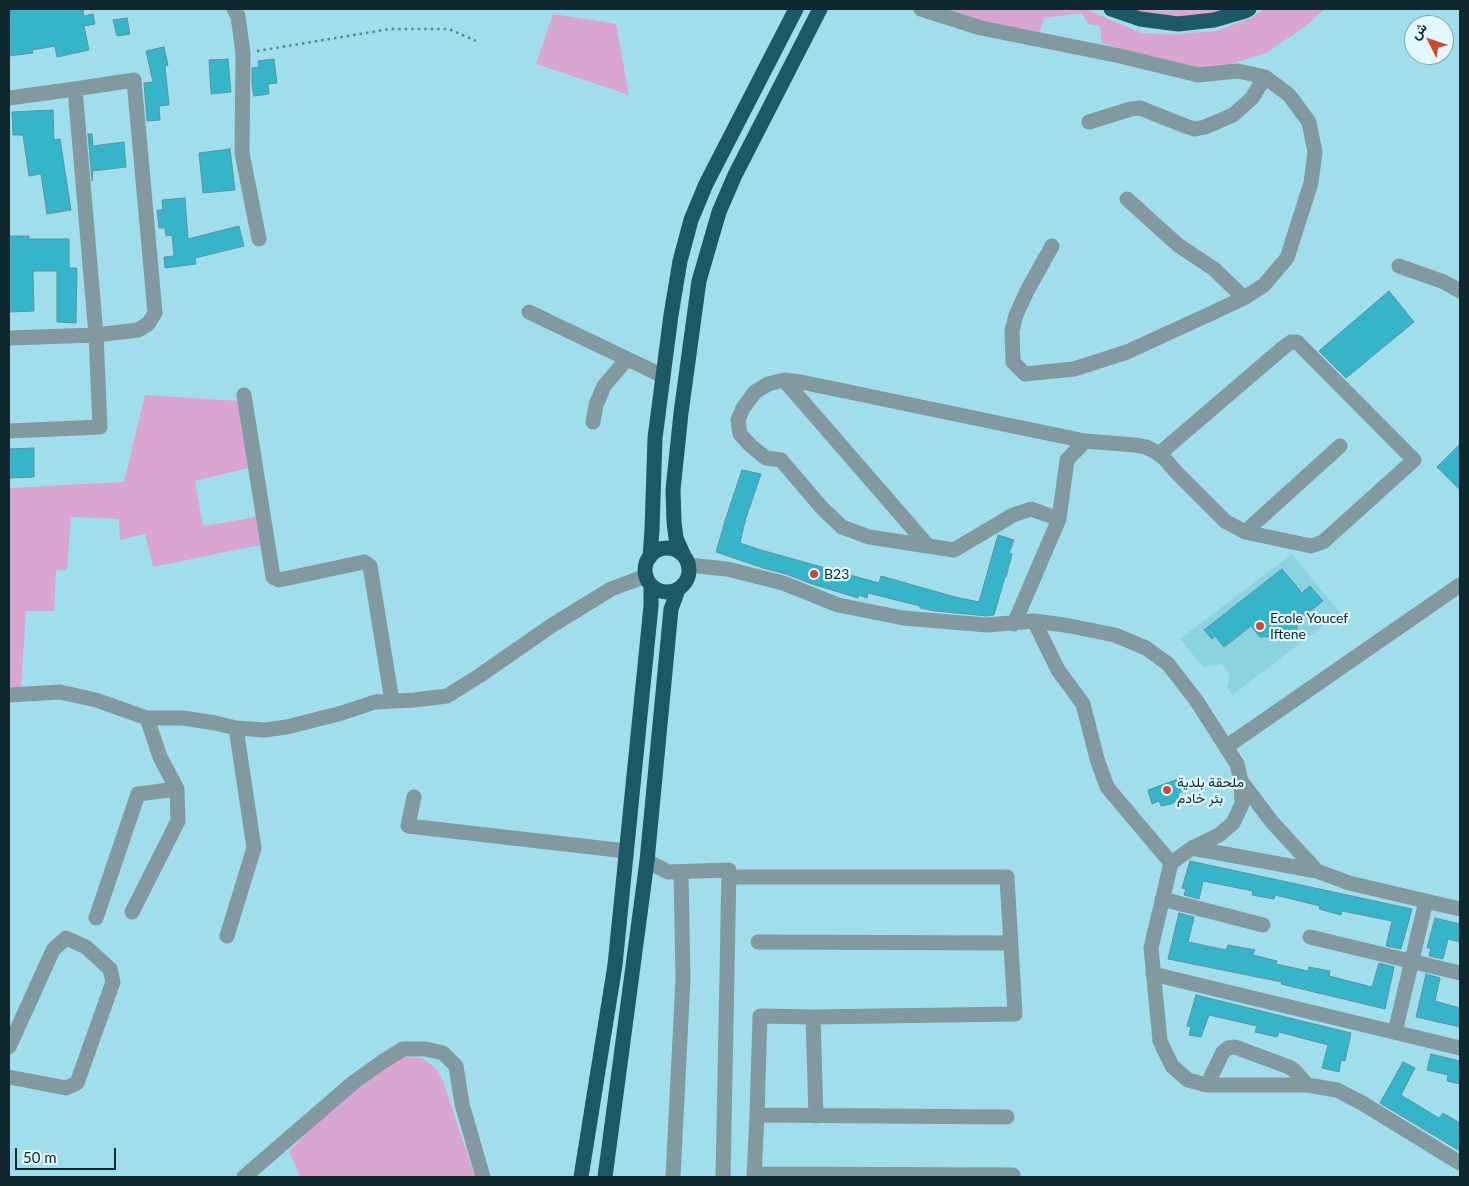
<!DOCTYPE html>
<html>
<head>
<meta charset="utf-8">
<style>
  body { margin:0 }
  #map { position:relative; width:1469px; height:1186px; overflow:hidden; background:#a1deeb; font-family:Lato,Vazirmatn,sans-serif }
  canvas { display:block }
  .frame { position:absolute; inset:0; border:10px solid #0f282d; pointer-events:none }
  .north { position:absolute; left:1404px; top:15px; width:50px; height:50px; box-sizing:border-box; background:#e1f8fd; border:1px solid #8da5aa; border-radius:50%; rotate:311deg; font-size:14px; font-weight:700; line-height:20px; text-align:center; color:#0f282d }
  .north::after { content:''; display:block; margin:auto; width:18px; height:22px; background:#d34730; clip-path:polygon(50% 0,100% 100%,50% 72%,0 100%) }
  .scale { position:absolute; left:15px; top:1148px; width:101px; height:22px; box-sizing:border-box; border:2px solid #0f282d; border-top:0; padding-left:6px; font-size:15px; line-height:18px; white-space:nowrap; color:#0f282d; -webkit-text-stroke:4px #e1f8fd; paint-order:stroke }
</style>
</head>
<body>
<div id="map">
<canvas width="1469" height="1186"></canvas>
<div class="frame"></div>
<div class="north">ش</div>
<div class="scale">50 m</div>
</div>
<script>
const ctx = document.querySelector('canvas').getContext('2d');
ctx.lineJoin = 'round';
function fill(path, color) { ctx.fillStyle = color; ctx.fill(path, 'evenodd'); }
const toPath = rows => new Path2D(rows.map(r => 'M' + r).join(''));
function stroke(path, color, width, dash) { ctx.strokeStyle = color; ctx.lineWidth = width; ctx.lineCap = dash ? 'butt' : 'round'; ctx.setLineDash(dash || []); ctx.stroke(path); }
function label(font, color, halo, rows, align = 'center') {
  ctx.font = font + ' Lato,Vazirmatn,sans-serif'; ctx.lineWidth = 4.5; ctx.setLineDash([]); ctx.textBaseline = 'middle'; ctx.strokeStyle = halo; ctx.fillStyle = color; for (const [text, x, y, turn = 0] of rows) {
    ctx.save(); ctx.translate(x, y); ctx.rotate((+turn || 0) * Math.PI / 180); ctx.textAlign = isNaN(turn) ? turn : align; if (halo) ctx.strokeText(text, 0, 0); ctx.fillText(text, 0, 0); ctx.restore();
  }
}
fill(toPath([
  [1292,554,1340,613,1232,695,1227,687,1230,675,1222,664,1203,667,1180,639]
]), '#8cd3e1');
fill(toPath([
  [938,9,1085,9,1142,33,1175,34,1216,31,1251,18,1264,9,1325,9,1306,26,1266,53,1225,66,1197,68,1161,62,1102,43,1100,26,1088,24,1082,13,1044,18,1040,32,983,24],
  [1125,9,1164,11,1197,9,1232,9,1211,15,1181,19],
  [553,14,616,24,629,95,536,64],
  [145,395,239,401,248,468,195,481,203,526,256,517,260,545,153,567,145,534,120,540,119,519,71,517,67,570,56,570,54,611,26,611,21,687,9,687,9,488,124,482],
  [403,1057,422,1058,437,1069,444,1084,475,1177,300,1177,289,1151,327,1113,362,1083]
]), '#d9a5d1');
const building = toPath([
  [9,9,83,9,84,16,93,14,95,24,84,26,89,50,57,57,55,46,32,50,33,53,9,56,9,9],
  [127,18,130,34,117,36,113,20,127,18],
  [164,47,168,65,165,66,169,105,159,106,160,120,147,121,144,83,153,82,146,51,164,47],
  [228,59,231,92,211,94,209,60,228,59],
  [274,59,277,83,268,84,269,94,254,96,252,85,252,68,259,67,258,61,274,59],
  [53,110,54,140,60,139,71,210,47,214,41,174,29,176,23,135,13,135,12,112,53,110],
  [88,134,92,134,93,146,124,142,126,167,93,171,92,181,88,134],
  [230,149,235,190,203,193,199,153,230,149],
  [185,198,188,239,239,226,244,246,195,258,196,264,165,268,164,257,174,256,172,235,166,236,165,228,159,228,157,210,163,210,162,200,185,198],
  [9,236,29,236,29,239,69,239,69,268,77,268,76,323,57,322,57,271,33,271,34,311,9,312,9,236],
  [1389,291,1414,322,1346,378,1319,351,1389,291],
  [1460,444,1460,490,1437,467,1460,444],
  [34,448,34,477,9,478,9,449,34,448],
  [742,470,761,474,745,521,740,543,761,550,879,583,881,576,955,597,979,602,998,535,1014,540,1009,553,1012,554,1006,577,1005,577,994,615,987,616,935,611,920,608,920,606,868,593,867,598,859,595,858,598,812,584,786,574,763,568,716,552,726,518,742,470],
  [1282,569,1302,593,1310,586,1323,601,1297,621,1297,636,1260,637,1251,626,1224,647,1215,636,1212,639,1204,630,1282,569],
  [1181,778,1185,791,1178,793,1179,800,1171,804,1161,806,1159,801,1152,804,1148,790,1181,778],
  [1190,861,1412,909,1401,949,1386,946,1392,921,1342,911,1341,915,1319,909,1320,906,1275,895,1274,899,1252,895,1253,891,1203,881,1199,899,1184,895,1186,889,1182,888,1190,861],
  [1179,913,1194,917,1188,942,1226,950,1228,945,1255,950,1253,955,1277,961,1276,964,1308,971,1309,967,1330,971,1329,976,1372,987,1379,963,1394,967,1385,1009,1281,984,1282,982,1168,959,1179,913],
  [1435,918,1460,924,1460,942,1448,939,1443,959,1429,956,1431,948,1427,948,1435,918],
  [1426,974,1440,978,1435,1001,1460,1008,1460,1027,1416,1017,1426,974],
  [1196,995,1351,1033,1345,1061,1341,1060,1339,1072,1322,1068,1328,1045,1279,1032,1277,1037,1255,1032,1257,1026,1209,1015,1201,1037,1189,1035,1191,1027,1187,1026,1196,995],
  [1431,1054,1460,1061,1460,1084,1447,1081,1448,1075,1427,1070,1431,1054],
  [1403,1062,1415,1068,1401,1095,1439,1118,1443,1113,1460,1123,1460,1151,1380,1103,1403,1062]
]);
fill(building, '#35b4ca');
stroke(building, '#5a95a1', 1);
stroke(toPath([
  [257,51,390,29,449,29,476,41]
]), '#5d8992', 2.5, [2.5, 4]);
stroke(toPath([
  [234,9,238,16,243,53,242,153,259,239],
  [921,9,981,28,1120,56,1198,75,1238,71,1265,77,1289,95,1309,122,1315,152,1311,183,1287,258,1264,285,1244,298,1212,313,1127,352,1074,369,1025,374,1013,362,1012,331,1016,315,1027,291,1052,246],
  [9,98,75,89,96,335,100,427,9,431],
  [1089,122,1131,109,1140,108,1188,127,1195,129,1205,127,1233,115,1252,98,1265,77],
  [1127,199,1178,245,1214,269,1244,298],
  [1399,266,1444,282,1460,291],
  [529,312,663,376],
  [9,338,96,335,138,330,148,324,155,313,134,80,75,89],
  [784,380,928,546],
  [244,395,273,577,279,580,364,562,370,566,392,701],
  [593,422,596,405,604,386,627,359],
  [1059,519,1031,509,1013,515,954,550,869,537,842,527,822,508,781,460,766,458,751,446,740,434,738,420,743,408,755,392,768,384,784,380,801,382,1085,441,1135,445,1146,447,1156,452,1165,459,1176,472,1225,521,1245,532,1311,546,1323,542,1414,460,1297,342,1291,342,1284,347,1159,454],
  [1245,532,1340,446],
  [688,565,727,569,783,583,838,605,903,618,987,625,1034,621,1065,625,1115,635,1146,648,1168,664,1196,700,1237,764,1241,781,1242,804,1233,823,1219,835,1192,848,1171,863,1151,948,1160,1041,1172,1066,1188,1080,1207,1085,1307,1085,1337,1090,1362,1103,1460,1163],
  [1034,621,1058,670,1083,704,1097,759,1107,787,1171,863],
  [1014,624,1059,519,1067,460,1085,441],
  [9,695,60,692,96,700,147,718,183,718,215,723,236,728,264,730,287,727,342,713,375,702,414,700,447,696,479,676,551,626,611,589,646,576],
  [1226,747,1460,585],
  [1241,781,1272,822,1317,871,1349,883,1460,909],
  [414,797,408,826,626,851],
  [1192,848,1317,871],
  [647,861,668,872,729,870,723,1177],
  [729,877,1007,877,1015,1014,813,1017,760,1016,757,1115],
  [1162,899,1263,925],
  [132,912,178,821,177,789,160,757,147,718],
  [96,918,138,794,177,789],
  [227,936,254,848,236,728],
  [1310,937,1460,973],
  [758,942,1010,943],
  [1153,974,1460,1048],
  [813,1017,816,1116],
  [1395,1032,1426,901],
  [9,1047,53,950,66,938,86,947,110,969,113,982,77,1083,66,1088,9,1077],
  [1207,1085,1223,1052,1228,1048,1235,1047,1289,1067,1295,1071,1307,1085],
  [754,1174,1013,1175],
  [244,1177,354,1082,382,1062,403,1049,426,1049,443,1053,456,1066,462,1104,483,1177],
  [673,1177,683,979,681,872],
  [754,1177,757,1115,1007,1117]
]), '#829a9f', 15);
stroke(toPath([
  [1111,9,1140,19,1178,24,1214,20,1245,11,1249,9],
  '645 570a22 22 0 1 1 44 0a22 22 0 1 1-44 0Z',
  [684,556,676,538,674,522,673,490,681,413,699,281,719,212,735,175,820,9],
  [650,557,652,530,655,438,671,315,680,261,691,220,706,184,796,9],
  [581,1177,615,965,651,606,651,585],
  [605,1177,647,861,671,609,678,590]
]), '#1c5965', 15);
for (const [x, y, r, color] of [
  [814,574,5,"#d34730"],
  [1260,626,5,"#d34730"],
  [1167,790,5,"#d34730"]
]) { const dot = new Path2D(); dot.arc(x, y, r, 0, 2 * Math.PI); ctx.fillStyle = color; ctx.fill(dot); stroke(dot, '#e1f8fd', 2); }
label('14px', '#0f282d', '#e1f8fd', [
  ["B23",824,574],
  ["Ecole Youcef",1270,618],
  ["Iftene",1270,634],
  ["ملحقة بلدية",1177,782],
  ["بئر خادم",1177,798]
], 'left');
</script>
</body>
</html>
